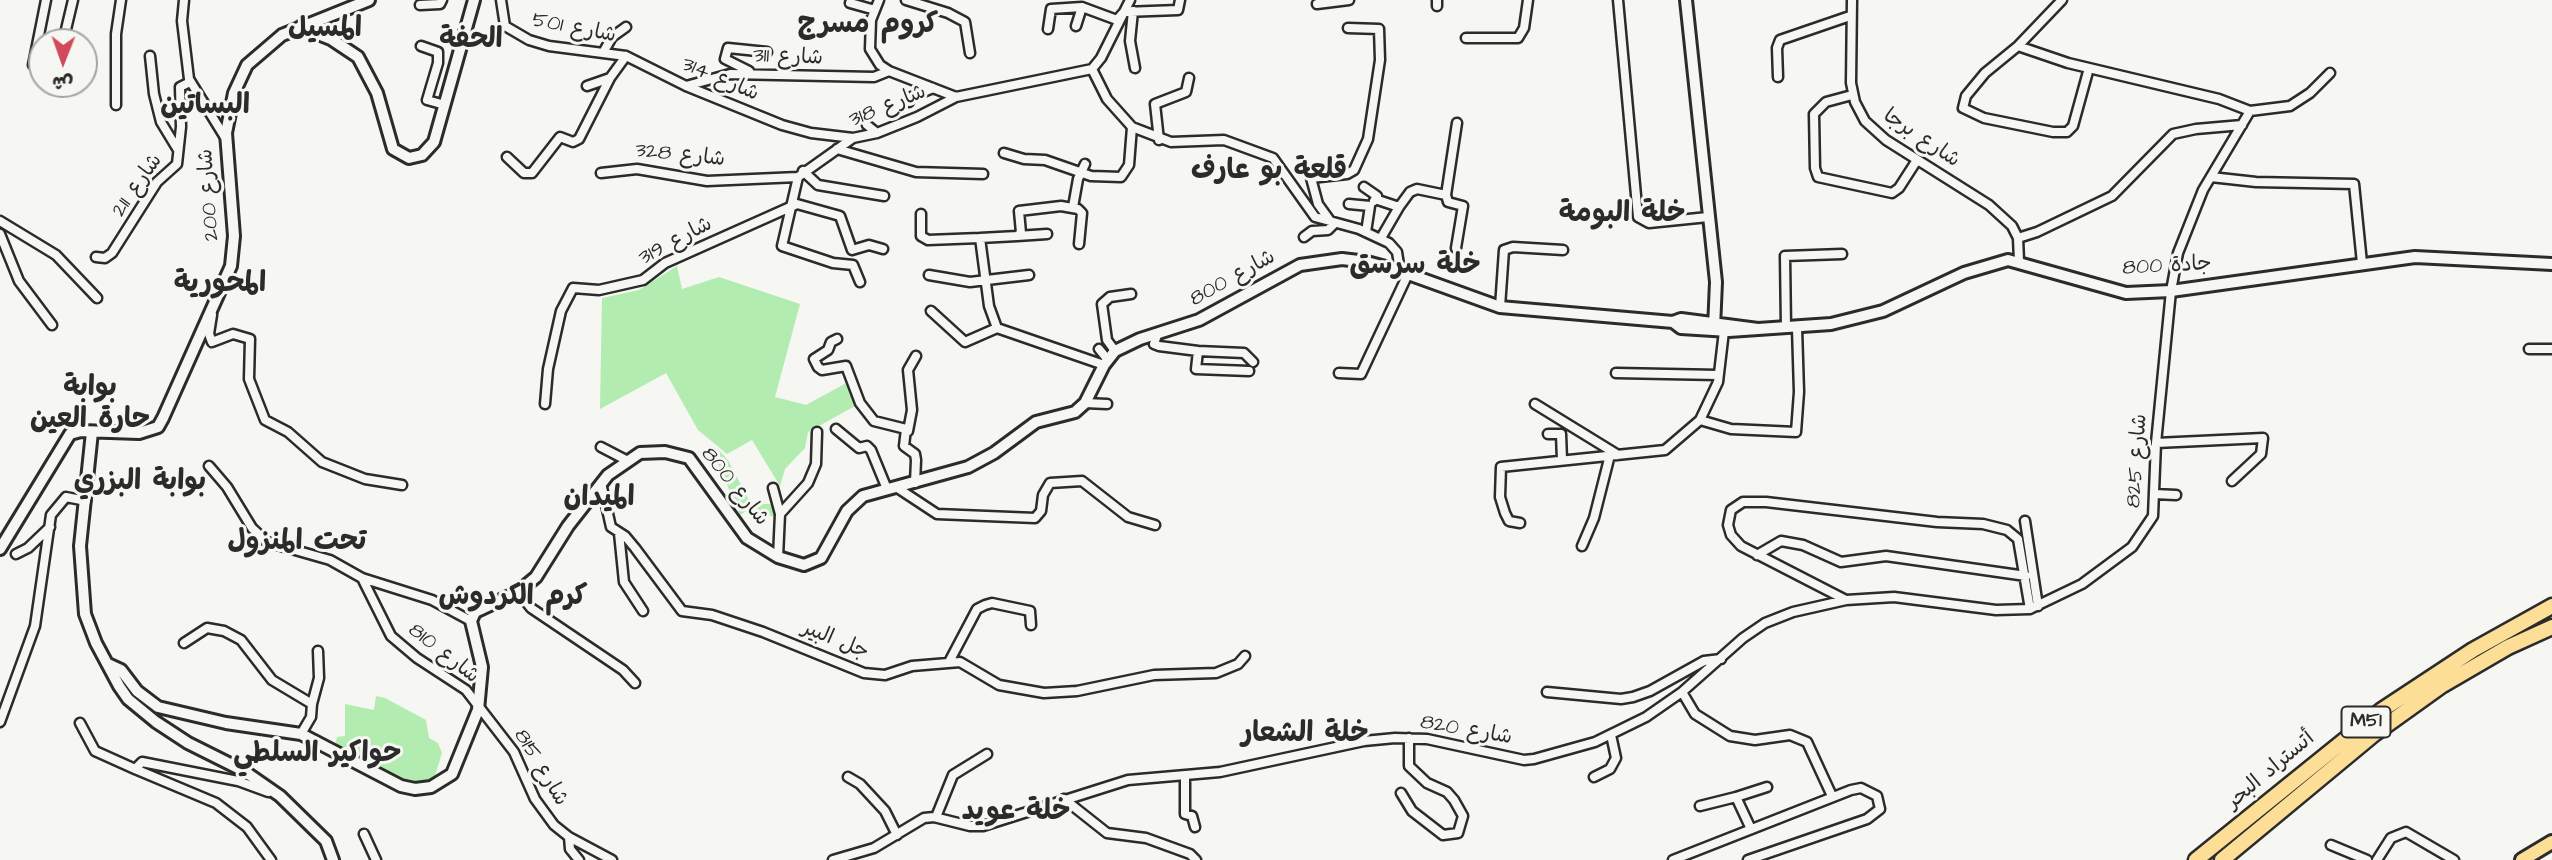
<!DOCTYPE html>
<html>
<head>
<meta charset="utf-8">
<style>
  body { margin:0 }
  #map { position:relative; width:2552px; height:860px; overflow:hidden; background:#f6f6f2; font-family:"Architects Daughter","Playpen Sans Arabic",sans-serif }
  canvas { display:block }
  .north { position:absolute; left:28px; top:28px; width:70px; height:70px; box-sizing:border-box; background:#f6f6f2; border:2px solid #a5a5a2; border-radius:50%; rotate:181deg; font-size:19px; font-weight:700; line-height:28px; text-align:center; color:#2b2b2b }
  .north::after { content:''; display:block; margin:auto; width:24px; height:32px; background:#d1495b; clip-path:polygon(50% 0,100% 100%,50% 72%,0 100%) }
</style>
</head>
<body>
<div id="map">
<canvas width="2552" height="860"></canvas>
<div class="north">ش</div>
</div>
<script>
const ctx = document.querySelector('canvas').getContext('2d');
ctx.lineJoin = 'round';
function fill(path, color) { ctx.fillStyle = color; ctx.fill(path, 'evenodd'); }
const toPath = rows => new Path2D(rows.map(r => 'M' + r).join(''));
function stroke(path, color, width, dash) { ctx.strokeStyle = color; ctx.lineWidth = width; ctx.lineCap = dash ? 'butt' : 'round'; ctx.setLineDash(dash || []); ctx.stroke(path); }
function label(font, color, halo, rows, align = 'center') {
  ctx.font = font + ' "Architects Daughter","Playpen Sans Arabic",sans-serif'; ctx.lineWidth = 6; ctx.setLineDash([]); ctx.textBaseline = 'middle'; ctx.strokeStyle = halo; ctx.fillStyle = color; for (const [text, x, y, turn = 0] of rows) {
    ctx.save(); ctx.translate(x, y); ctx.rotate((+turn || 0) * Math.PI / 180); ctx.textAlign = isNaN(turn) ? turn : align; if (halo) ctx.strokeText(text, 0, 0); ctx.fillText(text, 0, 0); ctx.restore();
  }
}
fill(toPath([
  [677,266,682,289,719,277,800,304,775,397,806,405,848,382,855,406,808,432,805,448,785,469,780,486,752,440,727,454,698,430,666,373,600,409,602,298,639,290],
  [718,449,728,460,751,504,772,504,775,517,748,510,740,515,718,464],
  [376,696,385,698,426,720,429,738,438,743,442,753,433,782,401,784,335,745,337,737,345,736,345,704,374,710]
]), '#b2ecb1');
const minor = toPath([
  [184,0,182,21,189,79,226,139],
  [501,0,505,26,529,40,549,46,626,56,686,86,782,125,811,133,853,138],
  [879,0,871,20,870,49,880,65,889,71,956,97,1092,69,1107,99,1132,127,1171,142,1224,140,1273,158,1315,217,1359,229,1389,243,1397,252,1400,271],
  [906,0,948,13,965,22,970,53],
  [1618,0,1638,217,1649,223,1708,217],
  [1852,0,1851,83,1855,102,1865,121,1886,140,1989,205,2012,226,2018,238],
  [2062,0,2018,46,1985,73,1966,96,1963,108,1984,118,2053,132,2067,132,2073,126,2089,68],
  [850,3,875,10],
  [1317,4,1349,0],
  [420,5,440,4,442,0],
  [1437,6,1437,0],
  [1133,11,1130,41,1135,68],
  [1076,26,1082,7,1117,20,1124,12,1178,10,1180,0],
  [1048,29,1051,9,1082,7],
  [1466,38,1518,38,1524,28,1528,0],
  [63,42,73,0],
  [421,46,438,52,438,63,427,100,445,105],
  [2018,46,2068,63,2219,99,2250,111],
  [604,51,612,37,626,27],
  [150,56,154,94,161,122,178,150],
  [33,65,46,0],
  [1092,69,1101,58,1130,0],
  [749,71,725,59,728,48,767,52],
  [1778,77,1777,48,1780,40,1850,16],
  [587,86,610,78,626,56],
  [686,86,730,74,874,77,889,71],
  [1852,95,1826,102,1814,114,1815,168,1818,177,1892,193,1899,188,1917,160],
  [909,102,909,98,933,88],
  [116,105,116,34,121,0],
  [867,125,877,133],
  [1159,140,1155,104,1186,92,1189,78],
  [837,149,916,172,983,174],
  [1004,153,1024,159,1045,160,1091,176,1121,177,1129,165,1132,127],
  [507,157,524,173,532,173,560,137,573,142,579,139,610,78],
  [803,171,818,185,884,196],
  [601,173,637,169,707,181,798,177],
  [2211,177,2256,182,2354,184,2362,263],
  [1364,187,1377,196,1374,201],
  [1375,199,1399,207,1381,238],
  [1349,204,1370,206,1366,232],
  [1073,207,1078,179,1085,164],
  [1399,207,1410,192,1417,189,1446,195],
  [921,214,921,236,928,240,980,238],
  [0,221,56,255,97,298],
  [1331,222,1318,204,1311,178,1347,174,1354,170,1368,139,1380,60,1379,29,1348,28],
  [0,234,19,281,52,325],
  [1017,236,1047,234],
  [1304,237,1312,231,1328,230,1335,223],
  [1079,244,1082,213,1078,209,1061,206,1019,211,1021,233,1017,236,980,238,989,306,997,328,1104,365],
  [1456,248,1463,206,1448,202,1446,195,1457,123],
  [96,257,105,258,112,253,157,182,177,164,181,127,180,87,190,82],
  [2019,261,2018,238,2037,232,2112,196,2173,134,2196,129,2242,125],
  [929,275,970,282,1029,275],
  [860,282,853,265,833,263,782,246,798,177,853,138,877,133,917,117,956,97],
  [1500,307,1504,250,1513,247,1563,250],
  [931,311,965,342,997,328],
  [212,315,209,334,212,342,233,334,250,339,249,379,265,420,288,432,322,462,365,479,402,485],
  [1786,328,1785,256,1842,254],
  [1157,335,1154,344,1159,346,1198,351,1196,369,1249,371],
  [837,339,831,342,828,350,814,359,818,367,822,370,846,366,860,403,874,421,906,429,904,446,915,454,916,460,915,483],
  [1099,349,1108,360],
  [2529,349,2552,349],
  [1115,351,1107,340,1102,304,1110,297,1131,294],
  [1198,351,1244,353,1253,362],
  [1339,373,1361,374,1408,274],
  [1616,373,1718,375],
  [1085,403,1107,404],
  [545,404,548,369,561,311,573,288,599,290,643,280,665,263,797,204,840,216,852,250,869,245,883,249],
  [1535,404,1618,455],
  [1700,420,1731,429,1796,432,1799,392,1797,328],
  [836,429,859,448,867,446,871,450,887,489],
  [908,431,912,410,908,370,916,356],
  [1548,434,1561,434,1562,460],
  [2156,443,2263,438,2261,454,2232,481],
  [601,447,626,460],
  [209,466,227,487,252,528,267,542,330,560,362,578,391,636,417,658,466,690,514,752,535,799,554,825,569,837,612,860],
  [601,483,611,527,625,536,635,548,682,611,712,615,763,632,864,673,885,675,912,666,960,662,999,685,1044,693,1077,691,1154,675,1216,673,1238,664,1245,656],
  [896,487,937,514,1035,518,1041,511,1043,495,1050,483,1082,481,1128,517,1155,525],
  [773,488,780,514],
  [2154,494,2176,495],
  [2025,521,2038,606],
  [1520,523,1509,521,1505,513,1500,497,1501,467,1665,450,1700,420,1718,382,1724,331],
  [619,533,624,582,643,611],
  [1582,546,1594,518,1610,455],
  [16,554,28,548,50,527],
  [1757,555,1781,541,1803,545,1841,562,1886,556,2026,576],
  [778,557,780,514,808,483,816,464,817,432],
  [362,578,432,600,471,621],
  [518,592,531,608,623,670,635,683],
  [1846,600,1741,546,1731,535,1728,525,1731,510,1743,502,1766,502,1937,522,1983,524,2007,530,2018,539,2030,609],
  [184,643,207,628,224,631,241,640,272,680,312,704,311,717,301,734],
  [949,662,977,609,985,605,992,603,1030,611,1031,625],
  [1547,692,1621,699,1633,697,1650,691,1704,661,1721,659],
  [1682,692,1743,638,1765,623,1793,612,1846,600,1894,597,1996,610,2030,609,2082,584,2132,547,2153,516,2156,443,2171,291,2178,253,2203,190,2250,111,2290,106,2310,93,2330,73],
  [312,704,319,678,318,651],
  [0,722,35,626,51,515,66,497,86,501],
  [80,723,95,751,135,769],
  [1349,734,1360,732,1364,741],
  [1185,776,1185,814,1192,816,1195,827],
  [848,777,860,784,885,811,897,835],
  [1594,777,1610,769,1616,758,1611,735],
  [268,792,238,781,142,762,135,769,216,803,247,827,271,860],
  [1401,793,1412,811,1443,835,1458,833,1463,816,1454,800,1447,792,1427,783,1409,766,1409,738],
  [1736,797,1767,787],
  [1064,799,1107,833,1146,838,1190,854,1196,860],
  [1700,806,1736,797,1751,829],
  [936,817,953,775,987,754],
  [364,834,376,860],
  [569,837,570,849,579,860],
  [2331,845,2367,860],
  [833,860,874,848,924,818,934,817,970,826,983,826,1128,780,1220,772,1364,741,1395,738,1427,739,1524,760,1534,759,1595,742,1646,717,1682,692,1695,714,1730,736,1755,740,1790,735,1807,742,1832,796],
  [1673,860,1851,790,1861,788,1877,796,1880,809,1867,819,1748,860],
  [2377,860,2391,838,2406,832,2454,860]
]);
const secondary = toPath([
  [1686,0,1716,282,1714,328],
  [300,27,331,39,358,57,377,93,393,149,409,158,422,155,434,142,474,0],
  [1673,322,1681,328,1729,331,1831,324,1883,311,1964,273,2008,260,2126,293,2171,291,2415,257,2552,264],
  [92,432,80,546,85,614,96,643,119,686,128,699,156,722,188,743,244,771,280,796,326,841,333,860],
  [0,549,70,434,81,431,139,433,158,427,163,418,231,266,234,236,226,133,234,93,247,65,282,35,369,0],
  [108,664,121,670,137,691,158,707,226,723,301,734,401,786,415,789,431,787,452,774,478,710,482,667,471,621,475,612,518,592,536,577,568,526,608,475,640,453,665,452,689,458,747,538,778,557,804,565,821,558,847,511,863,496,968,467,994,453,1036,422,1075,412,1085,403,1104,365,1115,351,1140,339,1199,320,1300,265,1342,259,1367,262,1400,271,1500,307,1673,322,1681,319,1758,329]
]);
const trunk = toPath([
  [2522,860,2552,842]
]);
const motorway = toPath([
  [2196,860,2382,710,2473,650,2552,606],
  [2222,860,2374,734,2441,686,2508,647,2552,627]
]);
stroke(minor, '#2b2b2b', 13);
stroke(secondary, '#2b2b2b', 16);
stroke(trunk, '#2b2b2b', 18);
stroke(motorway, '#2b2b2b', 19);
stroke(minor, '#f6f6f2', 8);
stroke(secondary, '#f6f6f2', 10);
stroke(trunk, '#fdde96', 12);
stroke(motorway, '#fdde96', 14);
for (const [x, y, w] of [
  [2366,722,49]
]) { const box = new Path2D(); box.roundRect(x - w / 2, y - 15.5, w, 31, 5); ctx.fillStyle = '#f6f6f2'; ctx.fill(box); stroke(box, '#2b2b2b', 2); }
label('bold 19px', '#2b2b2b', null, [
  ["M51",2366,722]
]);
label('21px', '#2b2b2b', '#f6f6f2', [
  ["شارع 501",574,29,11],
  ["شارع 311",788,58,2],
  ["شارع 314",720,80,23],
  ["شارع 318",888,107,-22],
  ["شارع برجا",1921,139,34],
  ["شارع 328",680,156,6],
  ["شارع 211",138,186,-55],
  ["شارع 200",210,195,-94],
  ["شارع 319",676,242,-28],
  ["جادة 800",2167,267,-3],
  ["شارع 800",1233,279,-29],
  ["شارع 825",2138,461,-86],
  ["شارع 800",734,487,51],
  ["جل البير",835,641,22],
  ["شارع 810",443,654,38],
  ["شارع 820",1466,731,10],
  ["شارع 815",540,768,59],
  ["أتستراد البحر",2271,771,-40]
]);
label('bold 28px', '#2b2b2b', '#f6f6f2', [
  ["كروم مسرج",868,26],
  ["المسيل",325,30],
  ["الحفة",471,41],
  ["البساتين",205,107],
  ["قلعة بو عارف",1269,172],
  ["خلة البومة",1622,215],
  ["خلة سرسق",1415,267],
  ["المحورية",220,285],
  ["بوابة",90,389],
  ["حارة العين",90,421],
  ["بوابة البزري",140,483],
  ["الميدان",599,499],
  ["تحت المنزول",297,543],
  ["كرم الكردوش",513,598],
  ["خلة الشعار",1305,735],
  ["حواكير السلطي",317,755],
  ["خلة عويد",1016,813]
]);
</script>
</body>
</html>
